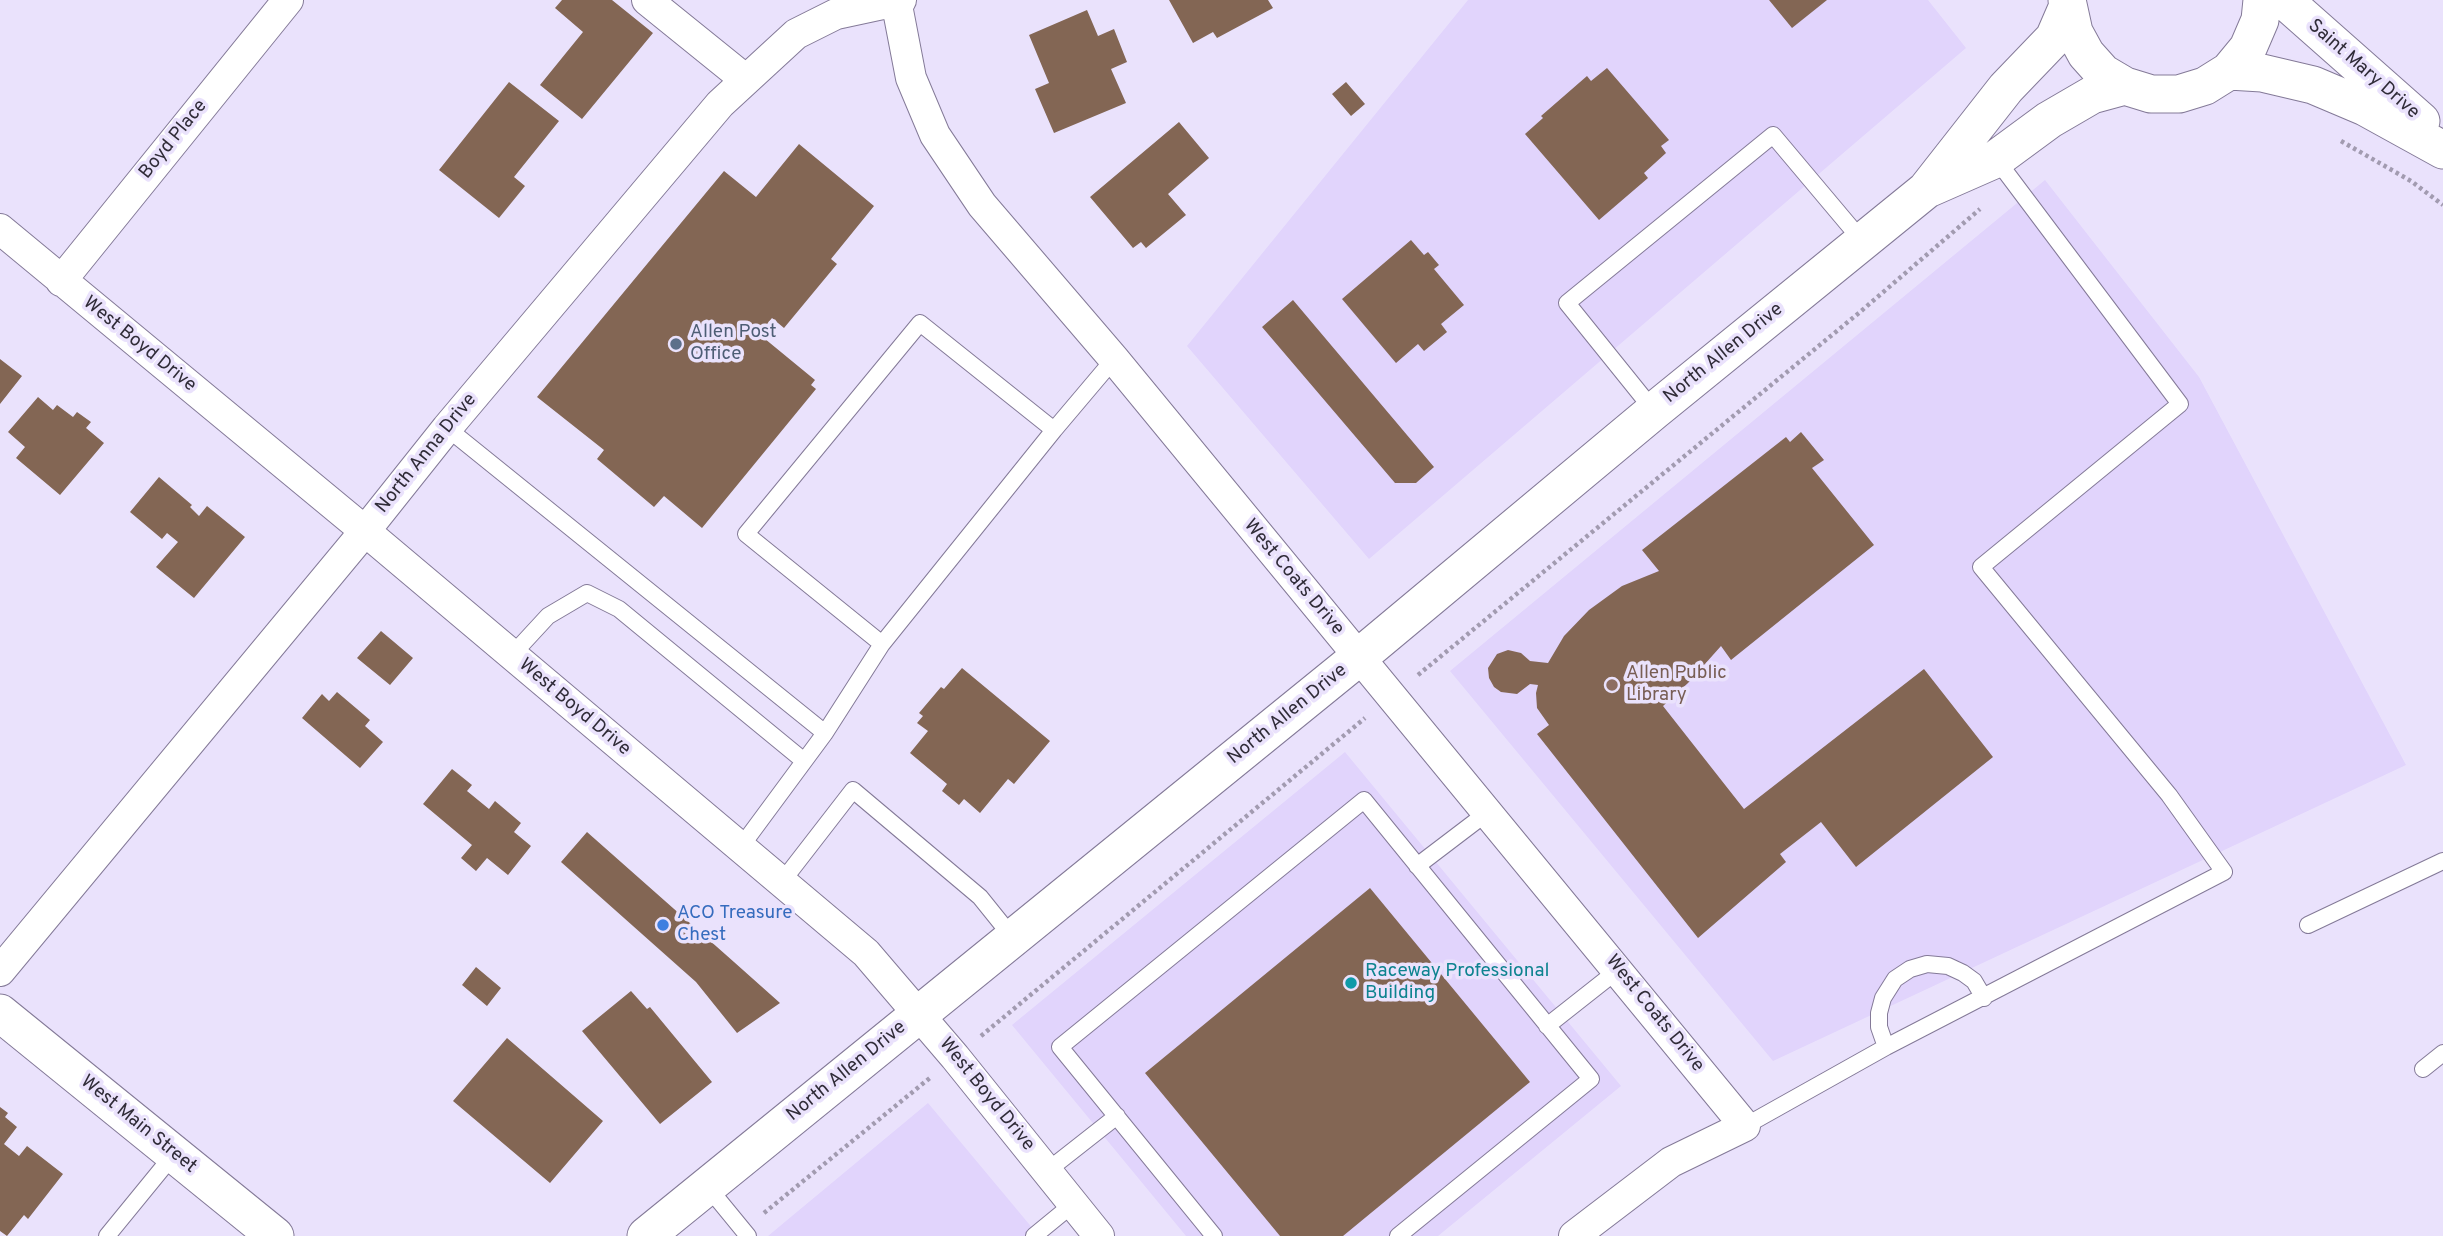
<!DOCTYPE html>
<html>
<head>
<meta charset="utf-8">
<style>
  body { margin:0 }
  canvas { display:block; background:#eae2fc }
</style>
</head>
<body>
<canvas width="2443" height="1236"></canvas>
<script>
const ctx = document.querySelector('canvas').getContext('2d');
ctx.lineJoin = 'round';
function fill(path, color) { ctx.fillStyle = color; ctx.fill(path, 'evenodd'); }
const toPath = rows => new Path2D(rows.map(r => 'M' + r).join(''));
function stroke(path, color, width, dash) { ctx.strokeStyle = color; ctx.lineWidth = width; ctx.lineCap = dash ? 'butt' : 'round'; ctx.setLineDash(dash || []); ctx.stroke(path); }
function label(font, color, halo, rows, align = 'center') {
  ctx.font = font + ' Overpass,sans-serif'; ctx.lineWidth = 7; ctx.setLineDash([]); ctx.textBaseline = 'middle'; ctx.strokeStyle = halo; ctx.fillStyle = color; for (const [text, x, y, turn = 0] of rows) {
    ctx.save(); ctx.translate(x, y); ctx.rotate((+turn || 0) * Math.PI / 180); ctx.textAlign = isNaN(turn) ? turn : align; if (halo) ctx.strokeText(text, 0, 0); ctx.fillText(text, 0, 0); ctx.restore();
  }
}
fill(toPath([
  [1468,0,1928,0,1966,48,1369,559,1187,346],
  [2045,180,2199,377,2406,765,1773,1061,1450,671],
  [1345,752,1621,1086,1438,1236,1186,1236,1012,1025],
  [928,1103,1039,1236,768,1236]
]), '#e1d4fc');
fill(toPath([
  [562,0,612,0,653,33,582,119,540,85,583,32,555,8],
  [1169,0,1268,0,1273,8,1217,38,1213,32,1193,43],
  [1769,0,1827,0,1792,28],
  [1087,10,1098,36,1114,29,1127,62,1111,69,1126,103,1054,133,1035,89,1049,83,1029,35],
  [1607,68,1669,140,1661,146,1666,153,1644,173,1648,178,1599,220,1525,134,1543,118,1541,116,1587,76,1591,81],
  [509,82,559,121,514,177,525,186,499,218,439,170],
  [1346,82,1365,104,1351,116,1332,94],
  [1179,122,1209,158,1168,194,1186,215,1146,248,1141,242,1133,248,1090,197],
  [799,144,874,206,831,259,837,264,784,328,772,318,759,334,815,380,811,385,816,389,702,528,664,496,654,507,597,459,604,450,537,397,724,171,756,197],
  [1411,240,1424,255,1428,252,1439,265,1434,269,1464,305,1441,324,1447,332,1424,351,1418,344,1396,363,1342,299],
  [1293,300,1434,467,1416,483,1395,483,1262,327],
  [0,359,22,376,0,404],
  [38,397,53,410,57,405,73,417,77,412,91,422,86,428,104,443,60,495,16,458,25,447,8,432],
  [1801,432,1824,460,1812,468,1874,545,1731,660,1721,646,1688,683,1663,706,1744,809,1924,669,1993,757,1856,867,1821,822,1780,854,1786,862,1698,938,1537,734,1549,725,1537,708,1536,693,1538,685,1530,684,1517,694,1501,692,1494,687,1489,678,1488,668,1497,654,1508,650,1521,653,1530,661,1548,663,1564,636,1589,610,1622,586,1659,571,1642,550,1786,437,1790,442],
  [159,477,192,505,190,507,199,516,207,506,245,537,194,598,156,567,178,542,167,533,162,539,130,512],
  [381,631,413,658,390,685,357,658],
  [962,668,1050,741,1014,784,1008,779,980,813,964,799,959,805,942,791,947,784,910,753,928,731,917,723,923,716,919,713,941,687,944,689],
  [337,692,370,720,365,726,383,742,360,768,302,718,322,694,329,701],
  [452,769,472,785,467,791,489,809,495,801,521,823,514,832,531,846,508,875,487,858,476,871,461,858,472,845,423,804],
  [587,832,734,962,780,1003,737,1033,696,982,561,862],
  [1370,888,1530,1082,1343,1236,1280,1236,1145,1073],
  [476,967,501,988,487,1006,462,985],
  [631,991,647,1009,650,1007,712,1082,660,1124,582,1031],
  [507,1038,603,1121,550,1183,453,1101],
  [0,1107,8,1113,5,1117,17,1127,4,1144,19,1156,27,1146,63,1174,28,1219,24,1215,7,1236,0,1231]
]), '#836654');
const service = toPath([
  [1654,411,1567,303,1773,135,1863,242],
  [447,428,825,733],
  [1054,430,920,323,746,534,882,644,1054,430,1114,359],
  [512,655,548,616,587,593,619,609,804,761],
  [740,848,825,733,882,644],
  [1417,866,1488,812],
  [781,883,853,790,980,897,1013,938],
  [2308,925,2443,861],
  [1547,1026,1618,970],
  [1886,1047,1879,1027,1879,1013,1883,998,1895,979,1910,969,1927,964,1948,966,1963,973,1974,981,1984,998],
  [2423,1069,2443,1053],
  [1745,1126,1886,1047,2224,872,2169,795,1981,567,2180,404,1996,159],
  [1047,1171,1117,1116],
  [707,1186,748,1236],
  [107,1236,174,1154],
  [1034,1236,1073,1204],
  [1214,1236,1060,1047,1364,800,1591,1079,1398,1236]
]);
const minor = toPath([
  [647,0,746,80],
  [896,0,911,78,935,135,982,205,1114,359,1745,1126,1671,1162,1574,1236],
  [0,229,365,531,866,953,955,1057,1099,1236],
  [61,281,288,0],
  [0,971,365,531,447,428,720,104,796,34,836,14,901,0]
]);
const tertiary = toPath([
  [2067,0,2074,32,2086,54,2103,73,2125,86,2151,94,2179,94,2205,86,2229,71,2248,48,2260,20,2262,0],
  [2284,0,2421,121],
  [2229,71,2262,73,2313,85,2365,107,2443,150],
  [1930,188,1996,159,2049,120,2092,95,2125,86],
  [0,1013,275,1236],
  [646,1236,1359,657,1654,411,1926,190,2006,88,2054,38,2067,8]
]);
stroke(service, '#847a98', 18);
stroke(minor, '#847a98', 32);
stroke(tertiary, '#847a98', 39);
stroke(toPath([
  [2341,141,2411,181,2443,205],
  [1418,675,1860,312,1980,209],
  [981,1036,1365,718],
  [764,1213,931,1077]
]), '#a29bb0', 4.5, [3.5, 3.5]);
stroke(service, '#fff', 16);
stroke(minor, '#fff', 30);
stroke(tertiary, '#fff', 37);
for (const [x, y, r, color] of [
  [676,344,7,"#5c6f8a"],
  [1612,685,7,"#8d6e63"],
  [663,925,7,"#3f7fe0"],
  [1351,983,7,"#0f9aa8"]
]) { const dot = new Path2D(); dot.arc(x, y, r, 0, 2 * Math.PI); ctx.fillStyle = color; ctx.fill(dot); stroke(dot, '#eae2fc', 2.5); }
label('19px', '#302c38', '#eae2fc', [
  ["Saint Mary Drive",2363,70,41],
  ["Boyd Place",174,140,-51],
  ["West Boyd Drive",139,345,39],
  ["North Allen Drive",1724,354,-39],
  ["North Anna Drive",427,454,-51],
  ["West Coats Drive",1293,578,50],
  ["West Boyd Drive",574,708,40],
  ["North Allen Drive",1288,715,-39],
  ["West Coats Drive",1654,1014,51],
  ["North Allen Drive",847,1072,-39],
  ["West Boyd Drive",986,1095,51],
  ["West Main Street",138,1125,39]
]);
label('19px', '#4e5e75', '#eae2fc', [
  ["Allen Post",690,333],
  ["Office",690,355]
], 'left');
label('19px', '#785e54', '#eae2fc', [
  ["Allen Public",1626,674],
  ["Library",1626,696]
], 'left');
label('19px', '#366cbe', '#eae2fc', [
  ["ACO Treasure",677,914],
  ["Chest",677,936]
], 'left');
label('19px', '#0d838f', '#eae2fc', [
  ["Raceway Professional",1365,972],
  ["Building",1365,994]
], 'left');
</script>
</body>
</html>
